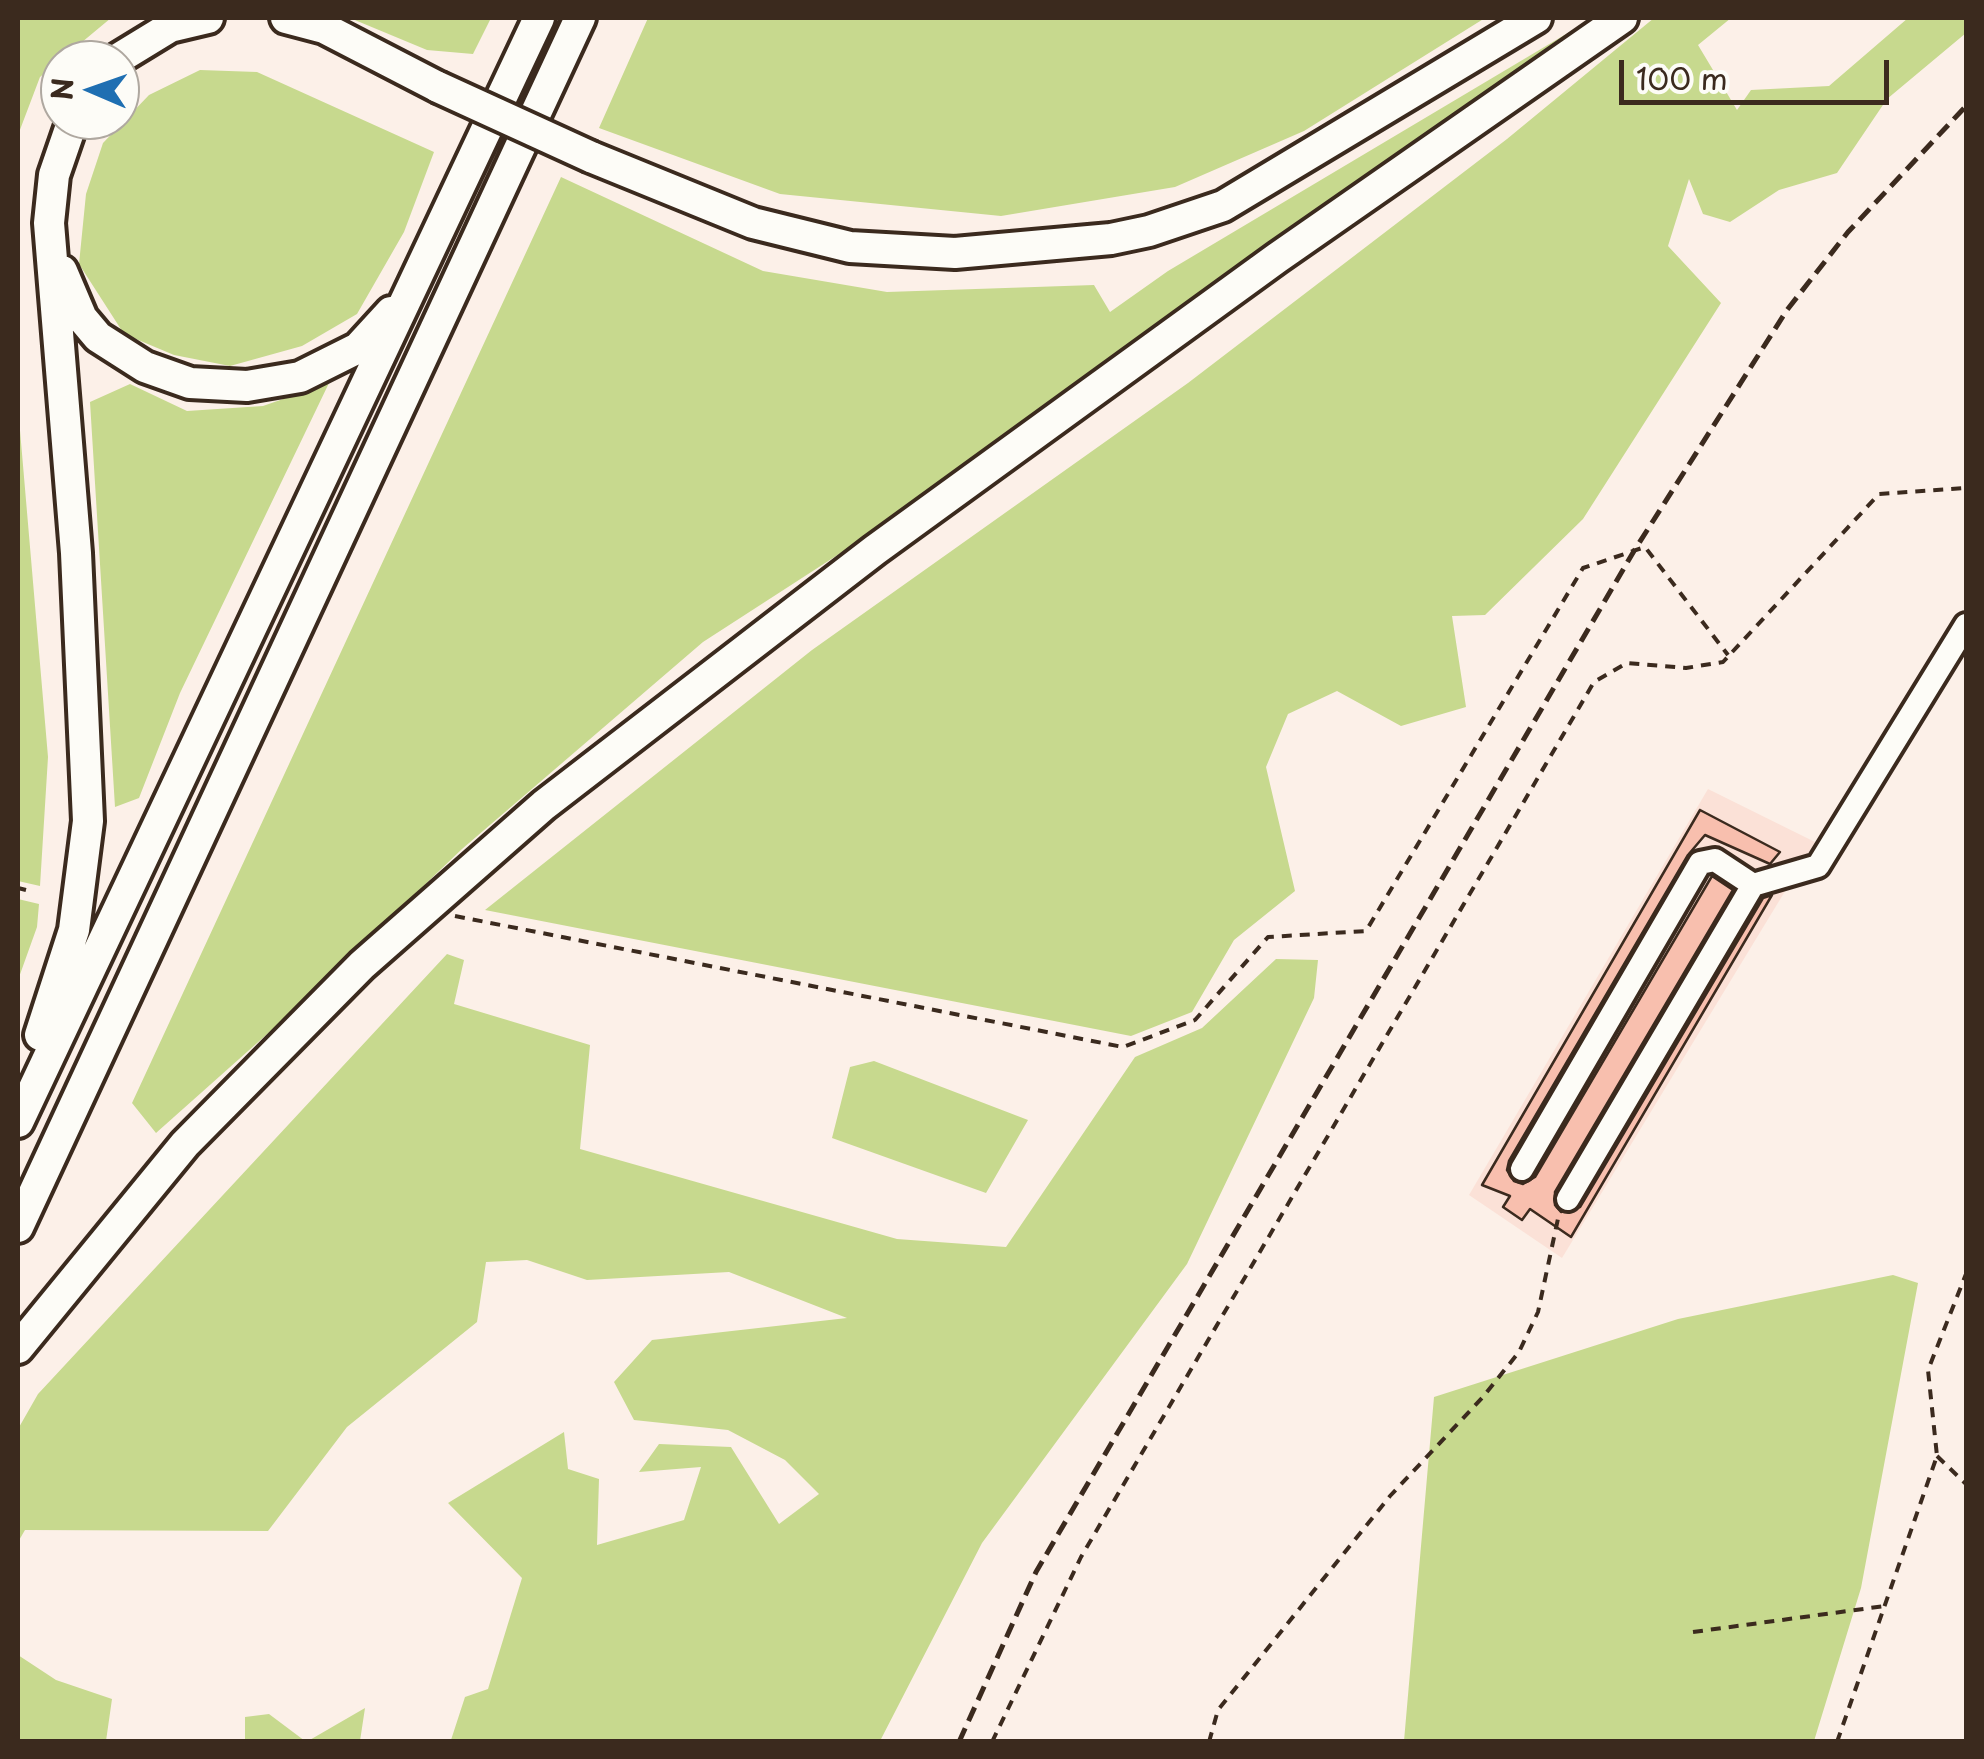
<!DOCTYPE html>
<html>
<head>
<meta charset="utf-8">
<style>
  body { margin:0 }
  #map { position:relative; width:1984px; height:1759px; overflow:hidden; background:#fcf0e8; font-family:"Playpen Sans",sans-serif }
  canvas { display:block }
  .frame { position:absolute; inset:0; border:20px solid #3b2a1e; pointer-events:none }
  .north { position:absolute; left:40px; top:40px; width:100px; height:100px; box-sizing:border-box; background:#fdfcf7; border:2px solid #afa8a0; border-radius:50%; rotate:272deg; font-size:28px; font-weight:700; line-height:40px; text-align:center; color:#3b2a1e }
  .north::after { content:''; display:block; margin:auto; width:35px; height:45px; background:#1f6fb2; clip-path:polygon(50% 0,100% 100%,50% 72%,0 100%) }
  .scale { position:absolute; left:1619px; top:60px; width:270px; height:45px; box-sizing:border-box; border:5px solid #3b2a1e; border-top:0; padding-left:12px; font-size:30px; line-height:35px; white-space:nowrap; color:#3b2a1e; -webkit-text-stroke:8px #fdfcf7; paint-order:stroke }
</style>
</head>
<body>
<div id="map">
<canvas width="1984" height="1759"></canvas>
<div class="frame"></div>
<div class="north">N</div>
<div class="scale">100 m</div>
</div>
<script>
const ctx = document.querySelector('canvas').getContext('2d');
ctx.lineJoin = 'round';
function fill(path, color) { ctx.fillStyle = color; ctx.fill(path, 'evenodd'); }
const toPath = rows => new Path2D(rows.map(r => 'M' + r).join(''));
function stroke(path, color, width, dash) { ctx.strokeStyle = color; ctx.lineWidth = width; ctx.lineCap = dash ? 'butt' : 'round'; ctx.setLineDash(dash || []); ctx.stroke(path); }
fill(toPath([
  [1708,789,1815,842,1562,1258,1469,1195]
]), '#fbe1d7');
fill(toPath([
  [18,18,111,18,40,77,18,135],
  [350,18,491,18,473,54,427,50],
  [648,18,1485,18,1304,131,1175,187,1001,216,780,194,599,128],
  [1593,18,1599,18,870,534,703,642,462,849,293,1011,156,1133,132,1103,561,177,763,271,887,292,1094,285,1110,312,1168,271],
  [1654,18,1731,18,1698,45,1737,110,1751,90,1829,86,1908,18,1966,18,1966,33,1887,99,1837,173,1779,190,1730,222,1703,214,1689,179,1668,246,1721,303,1583,519,1485,615,1452,616,1466,707,1401,726,1337,691,1288,714,1266,767,1295,891,1234,940,1192,1012,1131,1036,485,910,812,650,1188,383,1507,139],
  [200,70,257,72,434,152,404,232,357,314,302,346,230,366,174,355,124,334,79,264,86,194,103,143,149,95],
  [329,383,180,693,139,798,115,807,90,402,130,384,187,411,263,406],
  [18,407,48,757,40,886,18,881],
  [18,899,39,904,37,927,18,980],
  [447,954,464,960,454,1004,590,1045,580,1149,897,1239,1006,1247,1135,1057,1202,1028,1276,959,1318,960,1314,998,1187,1264,982,1543,880,1741,451,1740,465,1697,488,1689,522,1578,448,1503,564,1432,568,1469,599,1479,597,1545,684,1520,701,1467,639,1472,659,1444,731,1447,779,1524,819,1494,785,1460,728,1430,634,1420,614,1382,652,1340,847,1318,729,1272,587,1280,527,1260,486,1262,477,1322,347,1427,268,1531,25,1530,18,1542,18,1429,38,1394],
  [874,1061,1028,1120,986,1193,832,1138,850,1067],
  [1893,1275,1918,1283,1861,1588,1814,1741,1404,1741,1434,1397,1678,1319],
  [18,1655,56,1680,112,1699,106,1741,18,1741],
  [365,1708,360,1741,308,1741],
  [269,1714,305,1741,245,1741,245,1717]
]), '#c7d98e');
const building = toPath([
  [1700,810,1780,852,1770,864,1705,835,1688,855,1509,1161,1507,1170,1514,1181,1523,1184,1535,1177,1712,876,1733,890,1555,1192,1555,1205,1561,1212,1580,1207,1763,898,1772,895,1571,1237,1530,1209,1522,1220,1503,1207,1510,1196,1482,1185,1700,810]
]);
fill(building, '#f8bfae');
stroke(building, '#3b2a1e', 2.5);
const minor = toPath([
  [1522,1169,1700,863,1715,860,1753,885],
  [1568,1199,1753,885,1818,866,1966,625]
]);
const major = toPath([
  [286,18,324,28,438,87],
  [116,60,170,27,208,18],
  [591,157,753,223,850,247,955,253,1111,239,1149,231,1223,206,1536,18],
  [62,271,82,318,98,337,145,367,190,383,247,386,300,377,358,348,391,312],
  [40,1035,74,930,88,821,76,553,49,223,54,175,73,120],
  [18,1122,539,18],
  [18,1227,580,18],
  [18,1348,185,1144,362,965,544,805,875,550,1277,258,1622,18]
]);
stroke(minor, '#3b2a1e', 30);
stroke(major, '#3b2a1e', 38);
stroke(toPath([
  [18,888,26,890],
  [455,916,1123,1047,1195,1020,1268,937,1366,931,1583,568,1645,547,1728,655],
  [1937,1456,1966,1484],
  [1693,1632,1885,1606],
  [992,1742,1081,1557,1594,682,1627,663,1686,668,1723,662,1879,494,1966,488],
  [1209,1742,1218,1710,1390,1496,1482,1398,1519,1352,1538,1312,1559,1214],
  [1837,1742,1937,1456,1928,1370,1966,1274]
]), '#3b2a1e', 4, [10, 8]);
stroke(minor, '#fdfcf7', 22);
stroke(major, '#fdfcf7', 30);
stroke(toPath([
  [959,1742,1036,1572,1634,551,1787,310,1848,232,1966,106]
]), '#3b2a1e', 5, [15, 8]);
const majorBridge = toPath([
  [438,87,591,157]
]);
stroke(majorBridge, '#3b2a1e', 38, []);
stroke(majorBridge, '#fdfcf7', 30);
</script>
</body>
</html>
